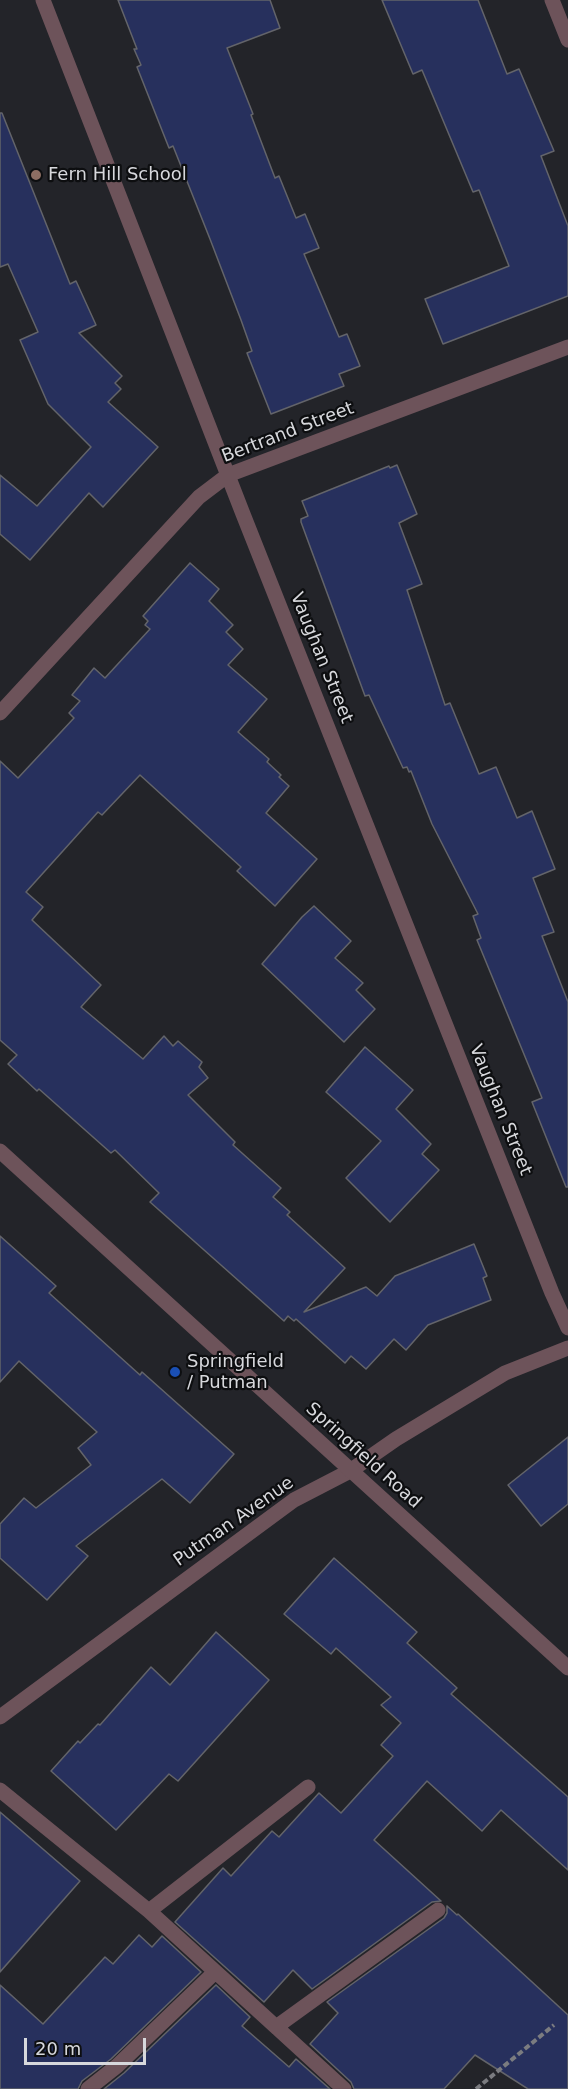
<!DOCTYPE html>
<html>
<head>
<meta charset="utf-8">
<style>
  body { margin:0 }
  #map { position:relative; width:568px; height:2089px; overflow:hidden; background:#232429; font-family:"DejaVu Sans",sans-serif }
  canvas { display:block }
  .scale { position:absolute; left:24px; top:2038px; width:122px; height:27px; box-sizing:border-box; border:3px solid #d7d8dc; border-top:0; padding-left:8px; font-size:18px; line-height:21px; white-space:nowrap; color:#d7d8dc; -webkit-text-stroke:4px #0d0e10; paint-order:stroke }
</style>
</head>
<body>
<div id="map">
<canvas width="568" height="2089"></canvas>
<div class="scale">20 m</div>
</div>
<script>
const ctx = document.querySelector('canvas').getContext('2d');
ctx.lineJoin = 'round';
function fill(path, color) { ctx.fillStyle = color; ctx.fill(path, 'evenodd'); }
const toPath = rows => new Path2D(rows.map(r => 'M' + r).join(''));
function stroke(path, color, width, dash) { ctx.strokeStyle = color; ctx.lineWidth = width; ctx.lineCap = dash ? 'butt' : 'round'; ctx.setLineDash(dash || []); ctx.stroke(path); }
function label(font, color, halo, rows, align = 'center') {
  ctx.font = font + ' "DejaVu Sans",sans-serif'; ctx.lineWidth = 4.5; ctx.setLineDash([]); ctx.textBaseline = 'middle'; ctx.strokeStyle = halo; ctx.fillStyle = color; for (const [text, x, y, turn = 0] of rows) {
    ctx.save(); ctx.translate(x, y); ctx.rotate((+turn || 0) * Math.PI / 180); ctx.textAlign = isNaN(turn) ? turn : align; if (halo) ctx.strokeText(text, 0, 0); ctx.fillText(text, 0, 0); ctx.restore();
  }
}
const building = toPath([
  [118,0,270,0,280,28,227,48,253,114,251,115,275,178,279,176,296,218,305,214,319,248,304,254,339,337,347,334,360,366,339,374,344,386,271,414,247,353,252,351,241,320,210,239,173,146,169,148,137,67,141,65,134,49,137,49,118,0],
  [382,0,478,0,507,74,519,69,554,151,541,156,568,226,568,296,443,344,425,299,509,266,479,190,473,192,422,70,413,74,382,0],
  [0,113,2,113,70,284,76,281,96,325,79,333,122,376,115,383,121,389,108,402,158,447,103,507,89,493,30,560,0,534,0,475,37,506,91,447,48,404,20,340,38,332,8,264,0,267,0,113],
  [397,465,417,514,399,523,422,584,407,590,445,705,450,703,479,774,496,767,517,818,532,811,555,869,533,878,554,932,542,936,568,1002,568,1187,566,1187,532,1102,542,1098,477,940,481,938,473,916,478,914,432,824,411,771,409,772,407,767,403,768,369,695,365,696,301,522,301,519,308,516,302,501,389,466,390,468,397,465],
  [190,563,219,589,209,601,233,625,226,632,243,649,228,665,267,699,238,732,269,759,267,762,281,775,279,777,289,786,266,813,317,859,275,906,237,871,241,867,140,775,102,815,98,812,26,892,43,907,32,920,101,985,81,1007,143,1059,164,1036,173,1046,178,1041,202,1062,199,1067,208,1078,188,1095,235,1142,233,1145,281,1188,273,1197,290,1212,287,1215,345,1268,304,1312,366,1287,377,1296,395,1276,474,1244,487,1276,483,1278,491,1300,428,1325,406,1350,394,1339,366,1369,351,1356,345,1363,296,1319,294,1321,288,1316,284,1321,150,1202,159,1193,115,1150,111,1153,39,1089,37,1091,8,1064,17,1055,0,1040,0,761,18,778,74,718,69,713,80,701,72,695,94,668,105,678,150,629,145,625,148,621,143,616,190,563],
  [314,906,351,941,335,958,363,983,356,990,375,1009,344,1042,262,964,302,917,314,906],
  [365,1047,413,1090,396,1109,431,1144,422,1154,439,1170,390,1222,346,1178,381,1141,326,1092,365,1047],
  [0,1236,56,1286,49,1293,140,1375,142,1372,234,1454,190,1503,162,1479,76,1546,88,1556,47,1600,0,1558,0,1524,24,1498,36,1508,91,1465,78,1448,97,1432,19,1361,0,1382,0,1236],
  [568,1437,568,1504,541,1526,508,1485,568,1437],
  [334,1558,417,1632,407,1643,457,1688,451,1694,568,1797,568,1870,501,1810,482,1831,427,1781,374,1840,441,1901,432,1902,312,1989,293,1970,264,2002,175,1922,223,1868,231,1876,272,1831,279,1837,319,1793,341,1813,393,1756,381,1745,401,1723,381,1705,391,1697,336,1648,331,1654,284,1614,334,1558],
  [216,1632,269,1680,178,1781,169,1774,116,1830,51,1771,78,1741,80,1743,98,1724,100,1725,151,1667,170,1685,216,1632],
  [0,1812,80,1881,0,1972,0,1812],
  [447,1906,457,1915,458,1914,568,2015,568,2089,528,2089,475,2055,444,2089,354,2089,351,2082,310,2044,338,2013,327,2002,444,1918,447,1913,447,1906],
  [139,1935,152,1947,162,1936,201,1972,111,2059,82,2081,78,2089,0,2089,0,1985,43,2024,105,1957,113,1964,139,1935],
  [216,1985,250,2017,242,2026,289,2067,296,2059,330,2089,104,2089,124,2073,216,1985]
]);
fill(building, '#27305d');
stroke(building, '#63646a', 1.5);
stroke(toPath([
  [476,2089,554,2025]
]), '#7b7c80', 4, [6, 3]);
stroke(toPath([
  [0,1790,149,1911,344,2089],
  [149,1911,308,1787],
  [276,2027,438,1910],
  [88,2089,117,2066,215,1972]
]), '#6d535a', 15);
stroke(toPath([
  [43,0,243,514,552,1293,568,1328],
  [552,0,568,40],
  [0,713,199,497,228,475,568,347],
  [0,1717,294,1500,350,1471,396,1439,505,1373,568,1348]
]), '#6d535a', 15);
stroke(toPath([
  [0,1151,568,1668]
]), '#6d535a', 15);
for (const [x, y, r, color] of [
  [36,175,6,"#8d6e63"],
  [175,1372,6,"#1a4fb4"]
]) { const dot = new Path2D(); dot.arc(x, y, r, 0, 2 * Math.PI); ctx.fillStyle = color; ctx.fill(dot); stroke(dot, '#0d0e10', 2); }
label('18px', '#d7d8dc', '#0d0e10', [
  ["Fern Hill School",48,175],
  ["Springfield",187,1362],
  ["/ Putman",187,1383]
], 'left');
label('18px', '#d7d8dc', '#0d0e10', [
  ["Bertrand Street",288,433,-21],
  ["Vaughan Street",321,658,68],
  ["Vaughan Street",500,1110,68],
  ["Springfield Road",363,1456,42],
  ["Putman Avenue",234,1522,-35]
]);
</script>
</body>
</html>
